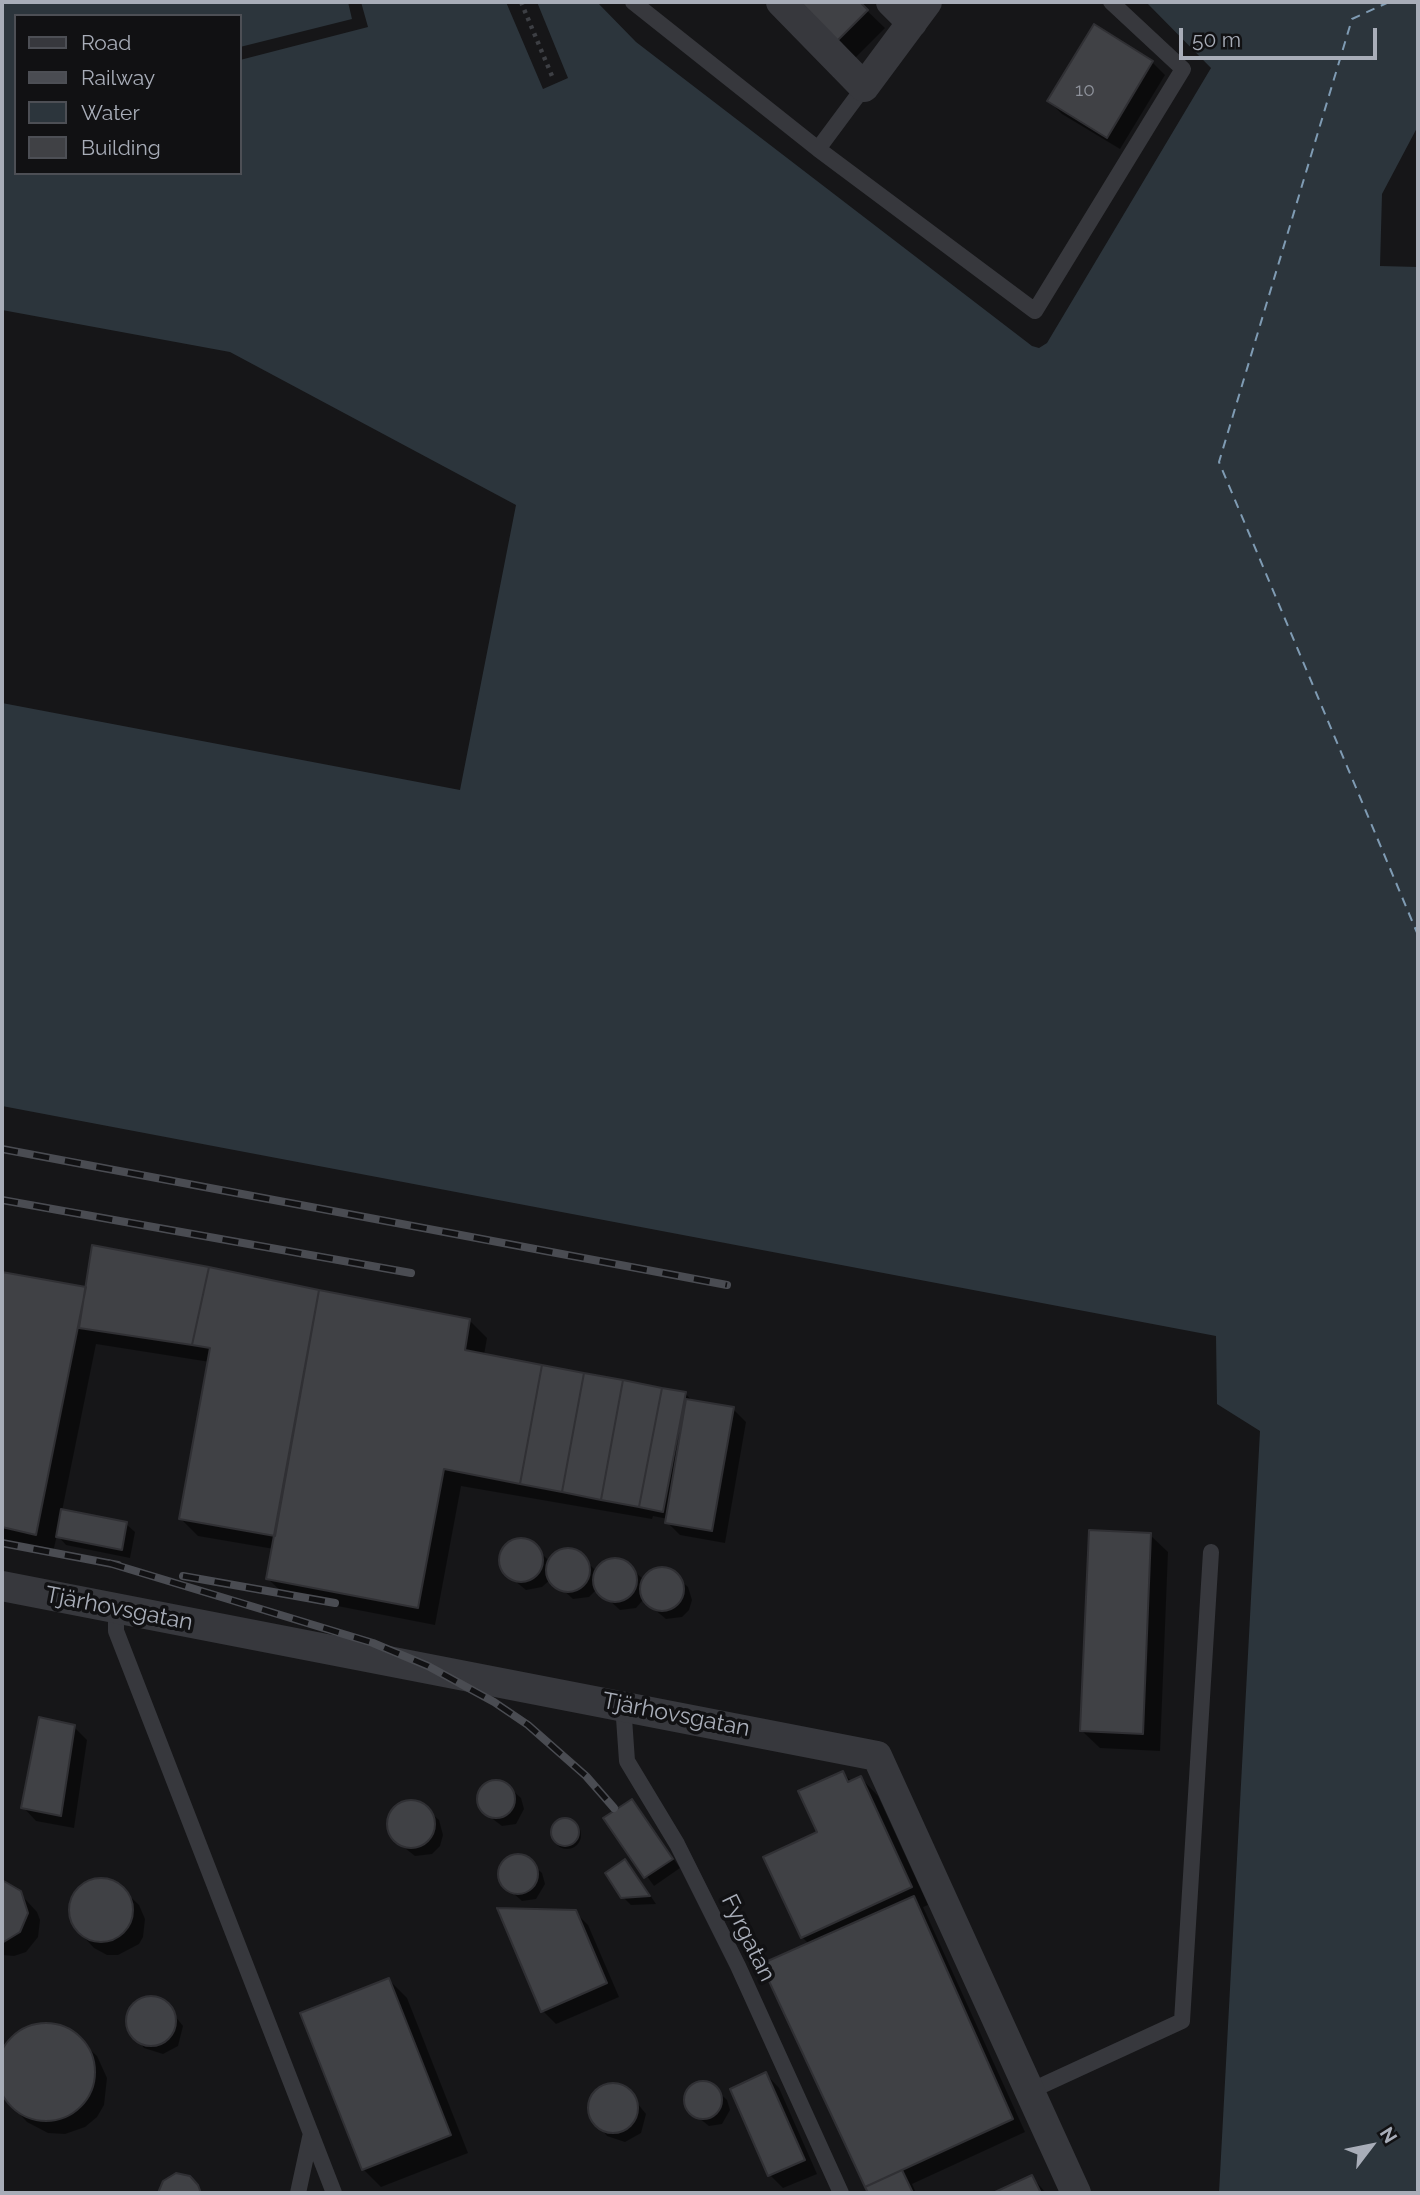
<!DOCTYPE html>
<html>
<head>
<meta charset="utf-8">
<style>
  body { margin:0 }
  #map { position:relative; width:1420px; height:2195px; overflow:hidden; background:#161618; font-family:Raleway,sans-serif }
  canvas { display:block }
  .frame { position:absolute; inset:0; border:4px solid #a8adb8; pointer-events:none }
  .legend { position:absolute; left:14px; top:14px; width:228px; height:161px; box-sizing:border-box; background:#111113; border:2px solid #4d4f55; margin:0; padding:9px 12px; list-style:none; font-size:21px; color:#a8adb8 }
  .legend li { display:flex; align-items:center; gap:14px; height:35px }
  .legend b { width:35px; border:2px solid #4d4f55 }
  .north { position:absolute; left:1336px; top:2111px; width:70px; height:70px; -webkit-text-stroke:5px #111113; paint-order:stroke; rotate:58deg; font-size:19px; font-weight:700; line-height:28px; text-align:center; color:#a8adb8 }
  .north::after { content:''; display:block; margin:auto; width:24px; height:32px; background:#a8adb8; clip-path:polygon(50% 0,100% 100%,50% 72%,0 100%) }
  .scale { position:absolute; left:1179px; top:28px; width:198px; height:32px; box-sizing:border-box; border:4px solid #a8adb8; border-top:0; padding-left:9px; font-size:21px; line-height:24px; white-space:nowrap; color:#a8adb8; -webkit-text-stroke:5px #111113; paint-order:stroke }
</style>
</head>
<body>
<div id="map">
<canvas width="1420" height="2195"></canvas>
<div class="frame"></div>
<ul class="legend">
<li><b style="height:9px;background:#37383d"></b>Road</li>
<li><b style="height:9px;background:#4a4c52"></b>Railway</li>
<li><b style="height:19px;background:#2c353c"></b>Water</li>
<li><b style="height:19px;background:#404145"></b>Building</li>
</ul>
<div class="north">N</div>
<div class="scale">50 m</div>
</div>
<script>
const ctx = document.querySelector('canvas').getContext('2d');
ctx.lineJoin = 'round';
function fill(path, color) { ctx.fillStyle = color; ctx.fill(path, 'evenodd'); }
const toPath = rows => new Path2D(rows.map(r => 'M' + r).join(''));
function stroke(path, color, width, dash) { ctx.strokeStyle = color; ctx.lineWidth = width; ctx.lineCap = dash ? 'butt' : 'round'; ctx.setLineDash(dash || []); ctx.stroke(path); }
function label(font, color, halo, rows, align = 'center') {
  ctx.font = font + ' Raleway,sans-serif'; ctx.lineWidth = 7; ctx.setLineDash([]); ctx.textBaseline = 'middle'; ctx.strokeStyle = halo; ctx.fillStyle = color; for (const [text, x, y, turn = 0] of rows) {
    ctx.save(); ctx.translate(x, y); ctx.rotate((+turn || 0) * Math.PI / 180); ctx.textAlign = isNaN(turn) ? turn : align; if (halo) ctx.strokeText(text, 0, 0); ctx.fillText(text, 0, 0); ctx.restore();
  }
}
fill(toPath([
  [2,2,506,2,543,89,568,78,537,2,597,2,636,42,1032,346,1039,348,1047,343,1211,68,1146,2,1418,2,1418,126,1382,194,1380,266,1418,267,1418,2193,1219,2193,1260,1431,1217,1404,1216,1336,2,1106,2,703,460,790,516,505,230,352,2,310],
  [16,16,240,16,240,173,16,173]
]), '#2c353c');
fill(toPath([
  [348,2,361,2,368,27,240,60,240,47,352,19]
]), '#161618');
fill(toPath([
  [796,2,858,2,885,28,853,60],
  [1152,62,1165,75,1120,149,1062,114,1049,101],
  [2,1273,87,1289,469,1320,487,1338,484,1355,685,1393,693,1402,733,1409,746,1422,725,1543,680,1535,667,1522,668,1519,653,1516,652,1519,461,1486,435,1625,286,1596,268,1579,274,1549,198,1536,181,1519,210,1362,96,1344,62,1511,126,1524,135,1532,130,1558,66,1545,57,1535,53,1552,2,1540],
  [1150,1535,1168,1552,1160,1751,1100,1748,1082,1731],
  [529,1541,549,1561,558,1552,576,1551,596,1571,605,1562,623,1561,643,1579,652,1571,669,1570,688,1587,692,1600,689,1610,682,1617,666,1619,643,1600,636,1608,620,1610,597,1589,589,1597,573,1599,551,1579,542,1587,526,1590,504,1572,501,1560,503,1550,511,1542],
  [74,1727,87,1740,74,1828,36,1821,23,1807],
  [843,1773,852,1782,861,1778,878,1796,928,1905,923,1907,1025,2132,912,2184,916,2193,870,2193,809,1944,802,1937,819,1833],
  [503,1782,521,1798,524,1809,516,1824,502,1826,481,1810,478,1799,481,1790,487,1783],
  [632,1801,680,1868,654,1886,606,1819],
  [419,1803,439,1820,443,1835,440,1846,432,1854,415,1856,392,1838,388,1825,390,1813,400,1804],
  '553 1835a14 14 0 1 1 28 0a14 14 0 1 1-28 0Z',
  [524,1857,542,1873,545,1884,536,1899,522,1901,503,1884,499,1874,502,1865,509,1858],
  [625,1861,633,1870,656,1904,631,1905,622,1896],
  [96,1880,117,1884,139,1905,145,1919,143,1937,139,1944,118,1955,107,1955,94,1948,81,1934,70,1915,72,1899,77,1891],
  [2,1881,11,1885,25,1899,37,1912,40,1920,38,1937,26,1952,14,1956,2,1955],
  [575,1912,588,1925,619,1997,556,2024,543,2011],
  [389,1980,407,1998,468,2153,381,2187,363,2169],
  [147,1998,163,2001,183,2026,178,2046,163,2054,144,2048,127,2025,133,2006],
  [38,2025,52,2025,70,2031,97,2056,107,2078,104,2105,97,2117,85,2127,65,2134,48,2133,27,2122,4,2097,2,2089,2,2052,8,2042,23,2030],
  [766,2074,779,2088,817,2174,783,2188,770,2175,732,2089],
  [710,2084,727,2100,730,2110,722,2124,709,2126,689,2110,686,2100,695,2085],
  [610,2085,625,2088,646,2114,641,2133,625,2142,607,2136,590,2112,595,2093],
  [1032,2177,1046,2193,997,2193]
]), '#0007');
stroke(toPath([
  [1389,2,1352,19,1219,462,1418,935]
]), '#7f9bb3', 2, [9, 7]);
const building = toPath([
  [793,2,860,2,868,10,834,44,793,2],
  [1094,24,1153,61,1107,138,1047,101,1094,24],
  [92,1245,209,1267,192,1345,79,1328,92,1245],
  [209,1267,319,1290,275,1536,179,1519,210,1348,192,1345,209,1267],
  [2,1272,86,1287,36,1535,2,1527,2,1272],
  [319,1290,470,1319,465,1350,542,1365,520,1484,444,1469,418,1608,266,1579,319,1290],
  [542,1365,584,1373,562,1492,520,1484,542,1365],
  [584,1373,623,1380,601,1500,562,1492,584,1373],
  [623,1380,662,1388,639,1507,601,1500,623,1380],
  [662,1388,686,1392,663,1512,639,1507,662,1388],
  [686,1399,734,1407,712,1531,665,1523,686,1399],
  [61,1509,127,1522,122,1550,56,1537,61,1509],
  [1089,1530,1151,1533,1143,1734,1080,1731,1089,1530],
  '499 1560a22 22 0 1 1 44 0a22 22 0 1 1-44 0Z',
  '546 1570a22 22 0 1 1 44 0a22 22 0 1 1-44 0Z',
  '593 1580a22 22 0 1 1 44 0a22 22 0 1 1-44 0Z',
  '640 1589a22 22 0 1 1 44 0a22 22 0 1 1-44 0Z',
  [39,1717,75,1725,61,1816,21,1808,39,1717],
  [843,1771,848,1782,861,1776,912,1887,801,1938,763,1857,817,1832,798,1791,843,1771],
  '477 1799a19 19 0 1 1 38 0a19 19 0 1 1-38 0Z',
  [632,1799,673,1859,644,1878,603,1818,632,1799],
  '387 1824a24 24 0 1 1 48 0a24 24 0 1 1-48 0Z',
  '551 1832a14 14 0 1 1 28 0a14 14 0 1 1-28 0Z',
  '498 1874a20 20 0 1 1 40 0a20 20 0 1 1-40 0Z',
  [625,1859,650,1896,621,1898,605,1873,625,1859],
  '69 1910a32 32 0 1 1 64 0a32 32 0 1 1-64 0Z',
  [2,1880,21,1891,28,1913,20,1932,2,1943,2,1880],
  [914,1896,1013,2119,865,2187,761,1964,914,1896],
  [497,1908,576,1910,607,1983,541,2012,497,1908],
  [389,1978,451,2135,362,2170,300,2013,389,1978],
  '126 2021a25 25 0 1 1 50 0a25 25 0 1 1-50 0Z',
  '-3 2072a49 49 0 1 1 98 0a49 49 0 1 1-98 0Z',
  [766,2072,805,2160,768,2176,730,2089,766,2072],
  '684 2100a19 19 0 1 1 38 0a19 19 0 1 1-38 0Z',
  '588 2108a25 25 0 1 1 50 0a25 25 0 1 1-50 0Z',
  [902,2170,913,2193,868,2193,865,2187,902,2170],
  [176,2173,190,2176,198,2185,201,2193,158,2193,163,2181,176,2173],
  [1032,2175,1041,2193,995,2193,995,2192,1032,2175]
]);
fill(building, '#404145');
stroke(building, '#303034', 2);
stroke(toPath([
  [521,2,552,76]
]), '#3d3f44', 4.5, [3.5, 5]);
stroke(toPath([
  [633,2,818,149,1035,311,1183,69,1111,2],
  [818,149,864,87],
  [116,1608,116,1631,334,2193],
  [623,1704,627,1761,677,1844,738,1966,841,2193],
  [1030,2091,1182,2021,1211,1552],
  [298,2193,311,2133]
]), '#37383d', 16);
stroke(toPath([
  [781,2,864,87,927,2],
  [891,2,912,23],
  [2,1586,877,1756,1076,2193]
]), '#37383d', 30);
const rail = toPath([
  [2,1149,727,1285],
  [2,1200,411,1273],
  [2,1543,118,1565],
  [109,1563,373,1643,428,1666,494,1702,528,1725,586,1776,614,1808],
  [183,1576,335,1603]
]);
stroke(rail, '#4a4c52', 8);
stroke(rail, '#111113', 5, [16]);
label('19px', '#8e929b', null, [
  ["10",1085,90]
]);
label('23px', '#a8adb8', '#111113', [
  ["Tjärhovsgatan",119,1609,11],
  ["Tjärhovsgatan",676,1715,11],
  ["Fyrgatan",748,1938,64]
]);
</script>
</body>
</html>
